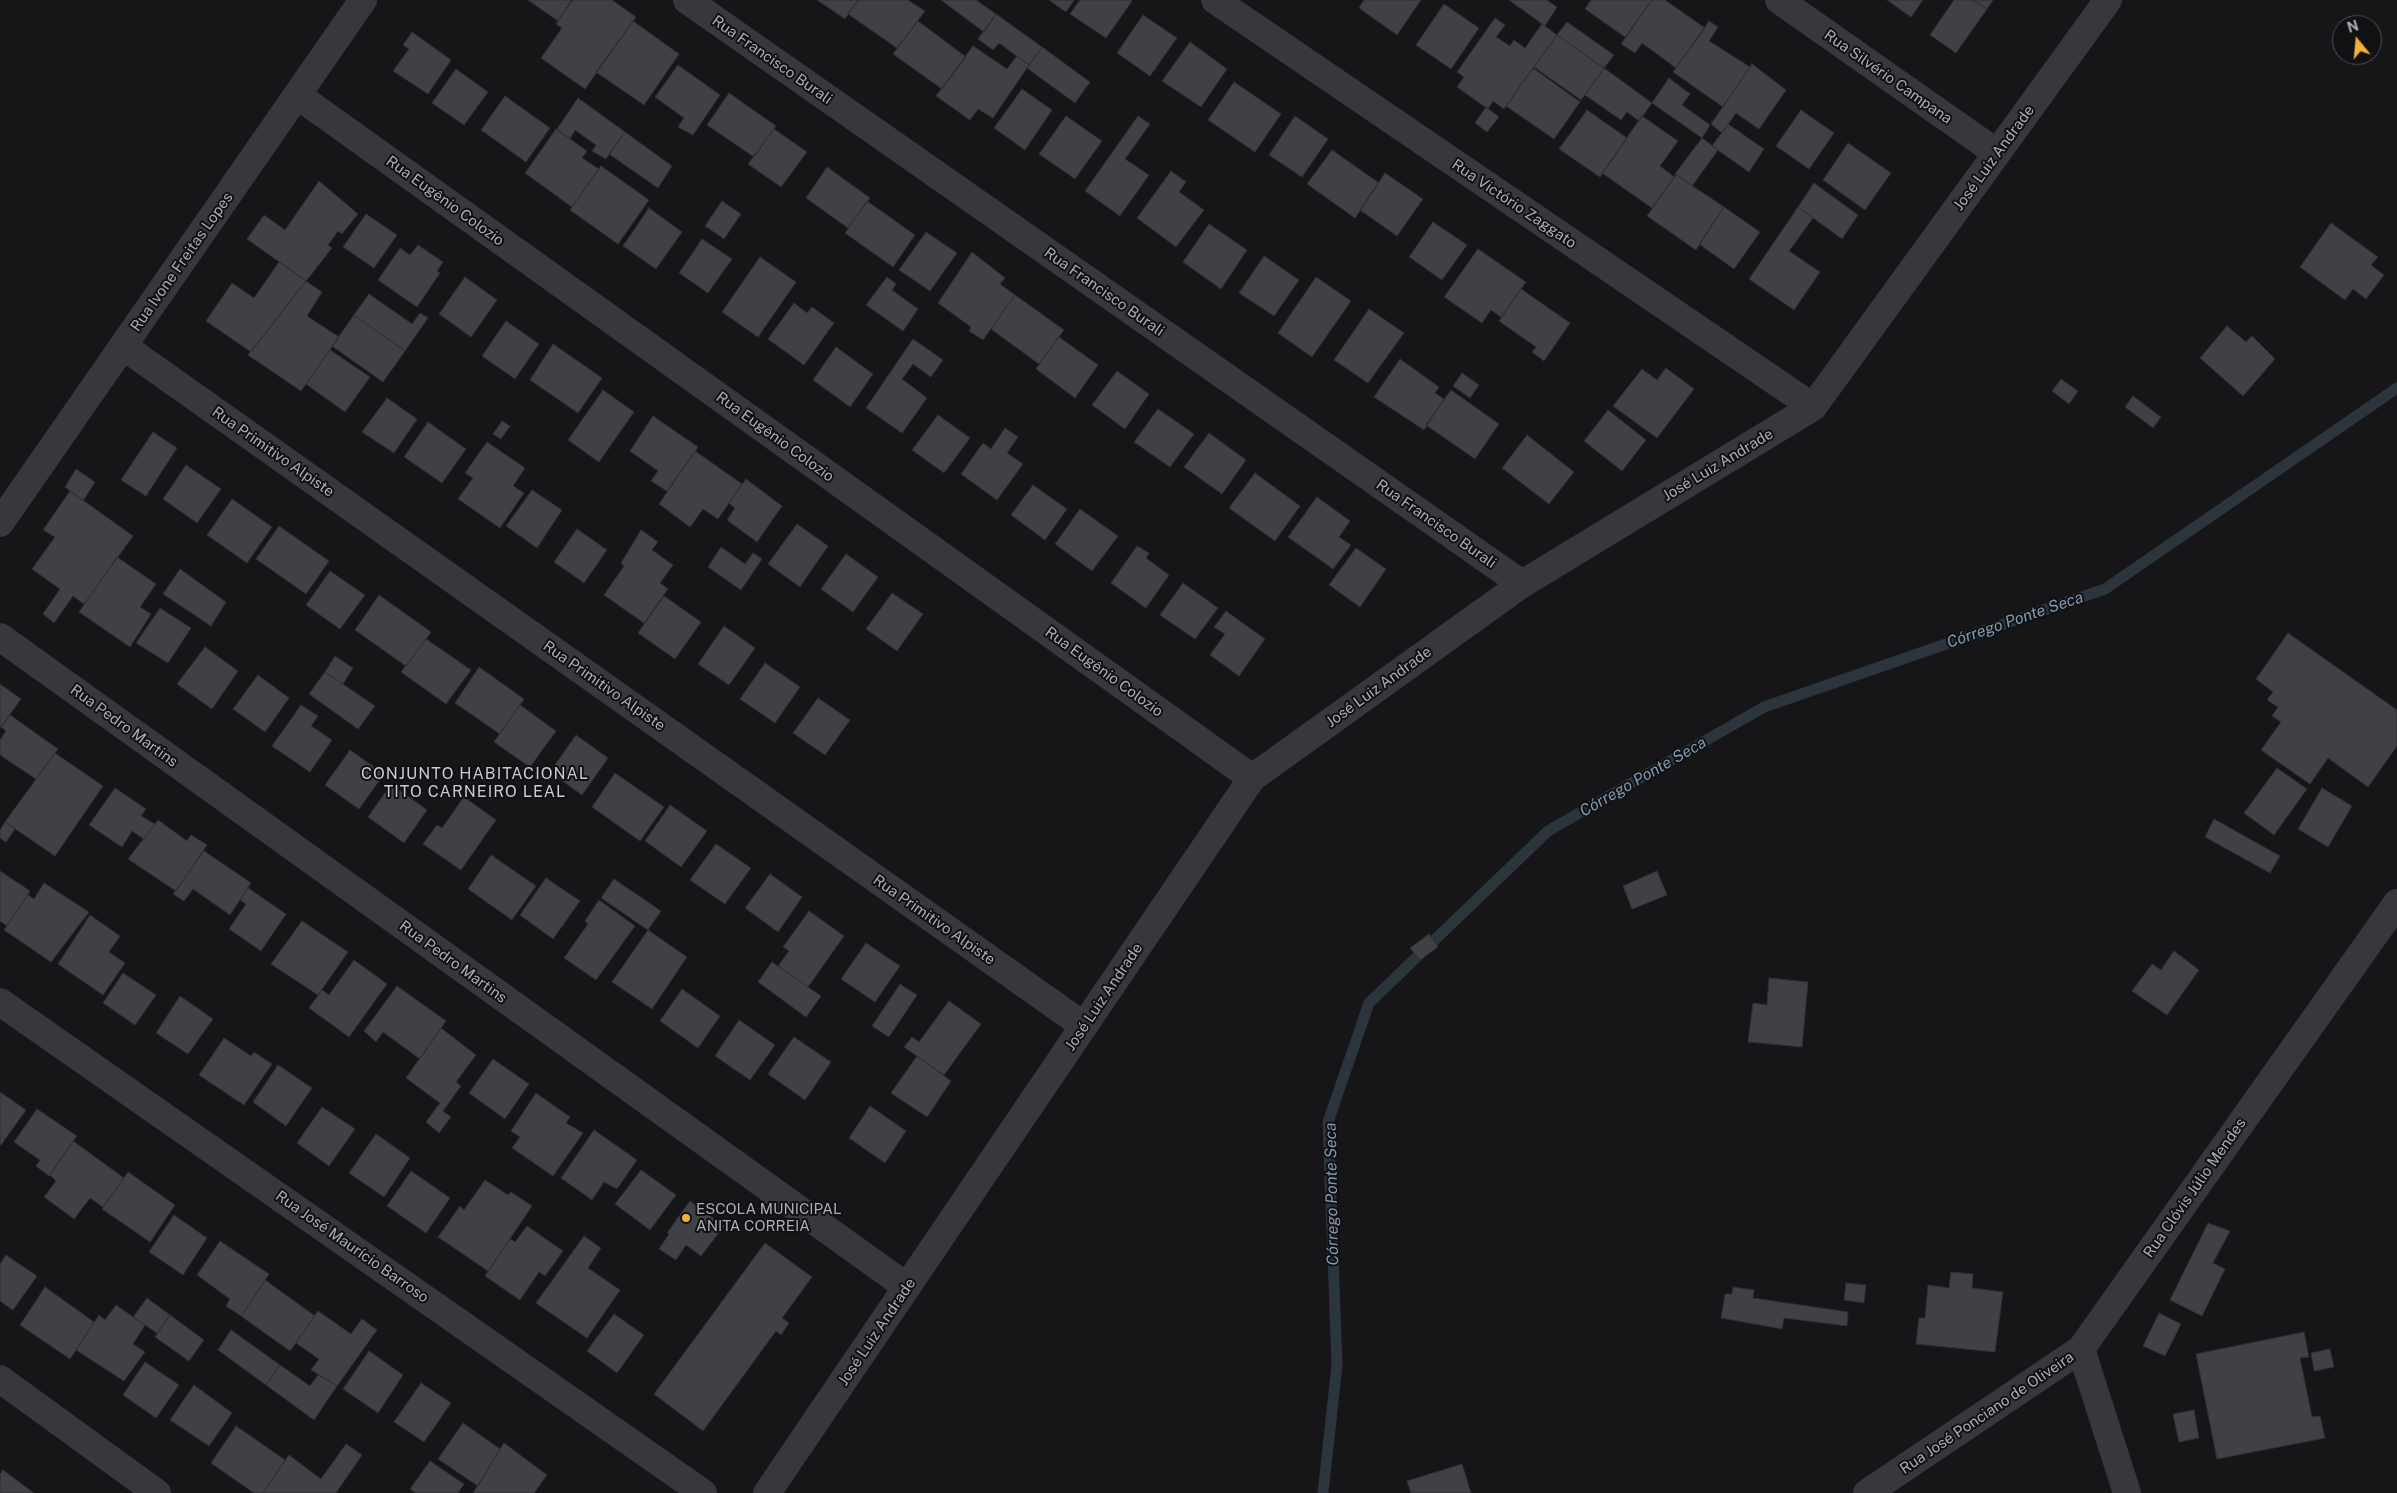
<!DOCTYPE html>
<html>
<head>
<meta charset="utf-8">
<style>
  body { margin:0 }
  #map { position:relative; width:2397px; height:1493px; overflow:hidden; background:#161618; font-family:"Public Sans",sans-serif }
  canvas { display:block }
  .north { position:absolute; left:2332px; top:15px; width:50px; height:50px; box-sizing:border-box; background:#111113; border:1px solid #4d4f55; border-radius:50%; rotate:343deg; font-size:14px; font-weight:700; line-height:20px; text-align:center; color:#a8adb8 }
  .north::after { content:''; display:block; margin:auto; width:18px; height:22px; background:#f2b134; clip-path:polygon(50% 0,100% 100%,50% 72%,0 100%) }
</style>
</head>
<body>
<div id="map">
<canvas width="2397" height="1493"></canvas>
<div class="north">N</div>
</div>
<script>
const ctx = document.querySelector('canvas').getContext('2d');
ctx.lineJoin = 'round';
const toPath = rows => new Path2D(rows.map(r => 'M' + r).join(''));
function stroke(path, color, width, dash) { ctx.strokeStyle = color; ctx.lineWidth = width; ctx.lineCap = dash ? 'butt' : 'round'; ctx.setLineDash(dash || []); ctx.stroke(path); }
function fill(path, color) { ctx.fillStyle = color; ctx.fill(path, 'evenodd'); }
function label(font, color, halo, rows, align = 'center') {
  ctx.font = font + ' "Public Sans",sans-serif'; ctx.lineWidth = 4; ctx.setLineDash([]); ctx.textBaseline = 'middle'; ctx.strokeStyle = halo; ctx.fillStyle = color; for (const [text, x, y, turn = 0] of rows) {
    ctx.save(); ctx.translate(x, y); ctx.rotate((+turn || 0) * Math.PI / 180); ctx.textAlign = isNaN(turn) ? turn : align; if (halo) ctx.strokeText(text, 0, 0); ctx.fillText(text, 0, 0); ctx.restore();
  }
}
stroke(toPath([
  [1323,1493,1337,1365,1328,1122,1369,1003,1548,831,1764,707,2105,589,2397,388]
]), '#2c353c', 11);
const building = toPath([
  [528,0,572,0,558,21,528,0],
  [573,0,612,0,636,17,585,89,541,58,562,28,556,24,573,0],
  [817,0,858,0,845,19,817,0],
  [858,0,908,0,925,11,897,48,848,14,858,0],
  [941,0,976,0,996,14,984,32,941,0],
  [1049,0,1074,0,1066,12,1049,0],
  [1080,0,1130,0,1132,1,1106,38,1070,14,1080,0],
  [1364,0,1421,0,1397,35,1359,8,1364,0],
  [1509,0,1547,0,1557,7,1545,26,1509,0],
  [1591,0,1652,0,1625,37,1585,9,1591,0],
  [1652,0,1665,0,1705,28,1676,68,1642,43,1635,53,1621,44,1652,0],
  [1887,0,1923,0,1911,17,1887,0],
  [1954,0,1973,0,1987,9,1956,53,1930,35,1954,0],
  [1973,0,1993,0,1987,9,1973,0],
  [1444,4,1479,28,1451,69,1416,45,1444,4],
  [996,14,1042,47,1029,65,999,43,993,50,978,39,996,14],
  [1143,15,1177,38,1150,76,1117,53,1143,15],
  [1495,18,1505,25,1496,37,1510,46,1514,40,1525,48,1542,24,1557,35,1504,109,1493,101,1488,109,1457,87,1464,77,1457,72,1495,18],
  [633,21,679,54,644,105,596,72,633,21],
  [918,21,966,57,942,89,893,54,918,21],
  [1709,21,1718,27,1709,41,1750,67,1723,107,1673,72,1709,21],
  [1567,22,1614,55,1604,68,1557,35,1567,22],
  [412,32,451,60,428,94,393,71,409,49,403,45,412,32],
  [1557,35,1604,68,1581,100,1534,67,1557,35],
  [1190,42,1227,69,1201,107,1162,81,1190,42],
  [973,46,1007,69,1017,56,1029,65,993,118,978,109,970,120,936,96,973,46],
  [1042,47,1090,82,1075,103,1027,68,1042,47],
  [1752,64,1786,90,1759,129,1736,113,1722,133,1711,124,1752,64],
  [678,65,720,95,693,135,678,127,684,118,655,97,678,65],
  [1533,68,1580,102,1554,139,1506,106,1533,68],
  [1604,68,1652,103,1639,121,1627,112,1621,120,1585,95,1604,68],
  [456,69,488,92,464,125,432,103,456,69],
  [1669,78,1690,94,1682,105,1710,125,1702,138,1652,103,1669,78],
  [1234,82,1281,114,1255,152,1208,120,1234,82],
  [1022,89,1052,110,1025,150,994,128,1022,89],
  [729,93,776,126,754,157,707,125,729,93],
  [505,96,550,128,526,162,481,130,505,96],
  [578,98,625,132,606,159,592,151,596,145,575,130,570,139,557,129,578,98],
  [1486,107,1499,117,1487,132,1475,123,1486,107],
  [1587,110,1627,138,1600,177,1559,149,1587,110],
  [1801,110,1834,133,1809,169,1776,146,1801,110],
  [1066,116,1102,141,1075,179,1039,154,1066,116],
  [1138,116,1150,124,1125,159,1149,175,1120,216,1085,191,1138,116],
  [1295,116,1328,139,1302,177,1269,155,1295,116],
  [1642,116,1678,141,1660,166,1674,177,1652,208,1602,173,1642,116],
  [1728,124,1764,149,1749,172,1712,146,1728,124],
  [556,129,587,151,582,158,599,169,572,207,525,173,556,129],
  [774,129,807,152,781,187,748,164,774,129],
  [625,132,672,166,658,188,609,154,625,132],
  [1702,138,1718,150,1692,186,1675,174,1702,138],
  [1848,143,1891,173,1865,210,1823,180,1848,143],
  [1332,150,1379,183,1355,218,1307,184,1332,150],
  [601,166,649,200,618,244,570,210,601,166],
  [827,167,870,198,848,228,806,198,827,167],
  [1171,171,1186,182,1179,192,1204,210,1176,247,1137,218,1171,171],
  [1385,173,1423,199,1397,236,1360,210,1385,173],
  [1676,175,1724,207,1696,250,1647,216,1676,175],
  [319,181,358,214,342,234,338,231,328,245,332,248,306,281,247,239,264,215,285,230,319,181],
  [1814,183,1858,215,1842,239,1798,207,1814,183],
  [722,201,741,214,724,239,705,226,722,201],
  [867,201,915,235,893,267,845,233,867,201],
  [1724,207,1760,232,1734,269,1699,244,1724,207],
  [1798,207,1813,218,1789,251,1820,272,1794,310,1749,279,1798,207],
  [649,208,682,232,656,269,623,246,649,208],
  [366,214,397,235,374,268,343,247,366,214],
  [1433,222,1467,245,1442,280,1409,257,1433,222],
  [2331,223,2378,257,2371,265,2384,275,2366,299,2353,289,2345,300,2300,267,2331,223],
  [1209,224,1247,250,1221,289,1183,262,1209,224],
  [926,232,957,253,930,291,899,270,926,232],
  [702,239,732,259,708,293,679,273,702,239],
  [418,245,443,262,437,271,440,273,417,307,378,280,400,248,410,255,418,245],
  [1478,249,1526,282,1501,317,1491,310,1482,323,1444,297,1478,249],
  [972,252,1005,278,1000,284,1015,295,983,340,969,331,971,327,938,303,972,252],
  [1264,256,1299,280,1274,316,1239,293,1264,256],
  [760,257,796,282,758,337,722,312,760,257],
  [279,262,306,281,251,352,206,321,232,283,254,298,279,262],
  [465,277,497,300,471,337,439,314,465,277],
  [887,277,896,284,892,290,918,309,903,331,866,305,887,277],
  [1316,277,1351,301,1312,357,1278,333,1316,277],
  [306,281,322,292,307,316,339,337,301,391,248,355,306,281],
  [1521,289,1570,323,1544,361,1532,352,1536,347,1499,321,1521,289],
  [369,294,412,324,420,313,428,318,405,351,354,315,369,294],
  [1015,295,1064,330,1039,364,991,329,1015,295],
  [794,303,807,313,812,307,834,323,804,365,768,339,794,303],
  [1369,309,1404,333,1368,383,1334,360,1369,309],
  [354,315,405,351,383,382,332,346,354,315],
  [506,321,539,344,515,379,482,356,506,321],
  [2227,326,2246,342,2252,336,2275,359,2243,396,2200,358,2227,326],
  [1059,337,1098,365,1075,398,1036,369,1059,337],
  [913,339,943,360,931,377,913,364,902,379,927,398,902,433,866,408,913,339],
  [553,344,602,378,578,413,530,380,553,344],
  [836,347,873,374,850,407,813,380,836,347],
  [330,350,370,377,345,412,306,384,330,350],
  [1400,359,1439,387,1435,393,1444,399,1424,430,1374,397,1400,359],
  [1666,368,1694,389,1657,438,1613,406,1642,369,1657,380,1666,368],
  [1117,371,1149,394,1125,429,1092,405,1117,371],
  [1462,373,1479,385,1470,398,1453,386,1462,373],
  [2061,379,2078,391,2069,404,2052,391,2061,379],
  [603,390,634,412,599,462,568,440,603,390],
  [1451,390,1499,424,1475,459,1426,425,1451,390],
  [2133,396,2161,417,2153,428,2125,407,2133,396],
  [387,398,417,419,394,453,362,432,387,398],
  [1158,409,1194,434,1170,467,1134,442,1158,409],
  [1608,410,1646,440,1622,471,1584,441,1608,410],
  [938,415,970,438,944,473,912,450,938,415],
  [653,416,698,447,667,491,651,481,658,471,630,451,653,416],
  [502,421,510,426,501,439,493,434,502,421],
  [428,422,466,449,442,483,404,457,428,422],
  [1005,428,1018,437,1007,453,1023,464,997,500,961,474,983,443,991,449,1005,428],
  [153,432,177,448,146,496,121,480,153,432],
  [1209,433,1246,460,1222,494,1184,467,1209,433],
  [1527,435,1574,472,1549,504,1502,468,1527,435],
  [487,442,525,468,513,486,524,493,500,528,458,499,473,478,465,473,487,442],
  [695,451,742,484,718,519,703,509,690,527,659,504,695,451],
  [186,465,221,489,197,523,163,499,186,465],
  [76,469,95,482,83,501,65,487,76,469],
  [1255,473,1300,506,1275,541,1229,508,1255,473],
  [746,479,782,506,757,542,727,520,735,508,729,503,746,479],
  [1033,485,1067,509,1045,540,1011,515,1033,485],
  [532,490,562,510,537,548,506,526,532,490],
  [70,491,133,536,84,604,73,596,54,623,43,614,60,589,32,569,55,537,43,530,70,491],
  [1317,497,1350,521,1339,537,1351,545,1333,569,1288,537,1317,497],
  [232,499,272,527,247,563,207,535,232,499],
  [1080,509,1118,536,1092,571,1055,544,1080,509],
  [797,524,828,546,800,587,768,564,797,524],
  [279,526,329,561,306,594,256,559,279,526],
  [577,529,607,550,584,583,554,562,577,529],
  [641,530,658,542,652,550,673,565,660,583,668,589,644,623,604,595,624,566,621,563,641,530],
  [1137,546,1149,553,1146,558,1169,575,1146,608,1111,583,1137,546],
  [721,547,745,564,753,553,762,559,741,590,708,567,721,547],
  [1356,548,1386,569,1360,607,1329,585,1356,548],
  [846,554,878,577,853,612,821,589,846,554],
  [117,557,156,584,140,607,151,614,130,647,79,612,117,557],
  [180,569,226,602,211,626,163,594,180,569],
  [330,571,365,595,340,629,306,605,330,571],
  [1183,583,1218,608,1195,639,1160,615,1183,583],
  [892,593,923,614,897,651,866,629,892,593],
  [379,595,431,632,406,666,355,630,379,595],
  [664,596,701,622,675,659,638,633,664,596],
  [160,608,191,628,168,663,136,643,160,608],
  [1226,611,1265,639,1239,676,1210,655,1225,634,1214,627,1226,611],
  [724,626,755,648,729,685,698,664,724,626],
  [2288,633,2397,710,2397,746,2368,787,2328,758,2310,784,2261,750,2281,722,2272,716,2278,707,2267,700,2273,692,2256,679,2288,633],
  [426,639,471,670,446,704,401,672,426,639],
  [205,647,238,671,212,709,177,684,205,647],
  [335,656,353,668,343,684,325,672,335,656],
  [765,663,800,687,775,723,740,699,765,663],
  [479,667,524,699,500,734,455,703,479,667],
  [325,672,375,706,358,729,309,694,325,672],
  [258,675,289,698,265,732,233,709,258,675],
  [0,684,21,699,0,728,0,684],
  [818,698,850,720,825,755,793,733,818,698],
  [301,705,318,716,311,726,332,740,310,772,272,746,301,705],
  [520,705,556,731,530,767,494,742,520,705],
  [10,715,58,749,36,779,0,755,0,740,6,731,1,727,10,715],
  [576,735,608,758,582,795,550,772,576,735],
  [350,750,384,774,359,809,325,785,350,750],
  [55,753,103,786,55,856,5,822,55,753],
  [2277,768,2307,789,2274,835,2244,813,2277,768],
  [615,773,664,807,640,841,592,807,615,773],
  [391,784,427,810,404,843,368,817,391,784],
  [115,788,146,809,141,816,155,824,144,839,132,831,122,847,89,825,115,788],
  [2322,788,2352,806,2328,847,2298,829,2322,788],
  [464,797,496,820,461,870,423,844,437,825,442,828,464,797],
  [670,805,707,831,681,867,645,841,670,805],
  [2214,819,2280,856,2270,873,2205,837,2214,819],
  [158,820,187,841,191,835,207,845,176,891,128,859,158,820],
  [5,822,15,829,6,842,0,838,0,830,5,822],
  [716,844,751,868,725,904,690,880,716,844],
  [204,851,251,883,230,915,193,889,184,901,173,894,204,851],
  [491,855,536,886,512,920,468,889,491,855],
  [0,871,30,891,7,926,0,921,0,871],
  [1657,871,1667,895,1632,909,1623,886,1657,871],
  [770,874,802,897,778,932,745,908,770,874],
  [546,878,580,901,553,939,520,915,546,878],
  [614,879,661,911,648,930,601,898,614,879],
  [44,883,89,912,51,962,4,930,28,895,34,899,44,883],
  [248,888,286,914,261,951,229,929,246,904,240,900,248,888],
  [599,900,635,926,596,980,564,958,588,924,585,921,599,900],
  [809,911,844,936,808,987,778,966,789,951,783,947,809,911],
  [90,915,120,936,109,952,125,963,103,995,58,964,90,915],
  [302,921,348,952,318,995,271,964,302,921],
  [648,930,687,957,652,1009,612,982,648,930],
  [1429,934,1438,947,1420,960,1410,948,1429,934],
  [866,943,900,966,875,1002,841,979,866,943],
  [2174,951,2199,970,2167,1015,2132,991,2152,964,2161,970,2174,951],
  [354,960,387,984,349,1037,309,1008,322,990,329,995,354,960],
  [772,962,821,996,806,1017,758,982,772,962],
  [123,973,156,995,135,1025,103,1003,123,973],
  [1769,978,1808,982,1802,1047,1748,1042,1753,1003,1767,1005,1769,978],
  [900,984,917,995,889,1037,872,1026,900,984],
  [397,986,446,1021,420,1059,383,1032,376,1042,364,1031,397,986],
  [682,989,720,1016,698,1048,660,1021,682,989],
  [180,996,213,1019,188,1054,156,1033,180,996],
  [949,1001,981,1024,944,1075,904,1047,912,1037,919,1042,949,1001],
  [739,1020,775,1045,750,1080,715,1056,739,1020],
  [441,1028,476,1055,456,1082,461,1086,443,1111,451,1117,439,1133,426,1122,440,1103,406,1078,441,1028],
  [794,1037,831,1062,805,1100,768,1074,794,1037],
  [224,1038,251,1056,254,1052,272,1064,244,1105,199,1075,224,1038],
  [917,1056,951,1081,927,1117,891,1093,917,1056],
  [493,1059,529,1084,505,1119,469,1093,493,1059],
  [278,1065,312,1088,286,1126,253,1102,278,1065],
  [0,1092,26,1110,1,1145,0,1144,0,1092],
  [536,1093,570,1117,566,1123,583,1133,553,1176,512,1148,520,1137,511,1131,536,1093],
  [870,1106,906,1131,885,1163,849,1138,870,1106],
  [322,1107,355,1129,329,1166,297,1143,322,1107],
  [37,1109,77,1136,49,1176,36,1166,40,1160,14,1142,37,1109],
  [594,1130,637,1160,617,1189,604,1182,592,1200,561,1178,594,1130],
  [376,1134,410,1158,384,1197,349,1173,376,1134],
  [73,1141,124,1178,103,1207,90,1198,74,1219,44,1197,56,1181,50,1175,73,1141],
  [641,1170,676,1195,650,1230,615,1204,641,1170],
  [411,1171,450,1198,426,1233,387,1206,411,1171],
  [128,1172,175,1205,150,1242,102,1209,128,1172],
  [485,1180,508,1195,511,1192,532,1206,488,1271,438,1237,460,1206,464,1210,485,1180],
  [690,1201,724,1226,701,1256,686,1245,676,1260,659,1249,669,1234,667,1233,690,1201],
  [174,1215,207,1238,183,1275,149,1252,174,1215],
  [2208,1223,2230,1231,2213,1263,2225,1269,2202,1316,2170,1300,2208,1223],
  [527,1226,563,1251,545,1276,539,1272,520,1300,485,1276,510,1239,515,1242,527,1226],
  [584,1236,601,1248,588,1268,620,1290,587,1338,536,1303,584,1236],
  [220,1241,269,1274,241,1316,226,1306,230,1299,197,1275,220,1241],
  [765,1243,812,1277,782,1318,789,1323,781,1335,776,1331,703,1431,654,1394,765,1243],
  [6,1255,37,1276,13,1310,0,1301,0,1264,6,1255],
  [1951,1272,1973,1274,1972,1288,2003,1292,1995,1352,1916,1344,1919,1318,1925,1318,1928,1285,1949,1288,1951,1272],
  [265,1280,315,1316,290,1351,241,1316,265,1280],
  [1846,1283,1866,1285,1864,1303,1844,1300,1846,1283],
  [45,1287,94,1322,70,1359,20,1325,45,1287],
  [1733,1287,1754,1290,1753,1298,1848,1312,1847,1326,1784,1318,1782,1329,1721,1318,1725,1294,1732,1294,1733,1287],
  [147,1298,170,1315,157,1333,133,1317,147,1298],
  [116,1305,145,1325,133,1344,145,1352,124,1381,76,1350,99,1315,105,1320,116,1305],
  [318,1311,351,1334,362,1319,377,1330,337,1386,311,1370,319,1359,296,1343,318,1311],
  [2159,1313,2181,1324,2165,1356,2143,1346,2159,1313],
  [614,1314,644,1335,617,1373,587,1351,614,1314],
  [170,1315,204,1340,189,1361,155,1337,170,1315],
  [231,1330,280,1365,266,1385,218,1350,231,1330],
  [2304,1332,2309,1357,2300,1358,2312,1417,2320,1416,2325,1438,2217,1459,2196,1354,2304,1332],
  [2330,1349,2334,1367,2314,1371,2311,1353,2330,1349],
  [369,1351,403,1375,378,1413,343,1389,369,1351],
  [145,1362,179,1385,156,1418,123,1395,145,1362],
  [280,1365,310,1386,318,1375,337,1386,314,1420,266,1385,280,1365],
  [421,1383,451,1403,424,1442,394,1422,421,1383],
  [194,1385,232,1413,209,1446,170,1420,194,1385],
  [2194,1410,2199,1438,2179,1442,2173,1414,2194,1410],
  [463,1423,500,1449,478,1486,438,1459,463,1423],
  [236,1426,285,1460,263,1493,254,1493,211,1463,236,1426],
  [504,1443,547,1475,534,1493,473,1493,504,1443],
  [346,1444,362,1455,336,1493,263,1493,289,1455,321,1479,346,1444],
  [430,1461,464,1484,458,1493,416,1493,410,1489,430,1461],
  [1462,1464,1471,1493,1411,1493,1407,1481,1462,1464],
  [3,1470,34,1493,0,1493,0,1474,3,1470]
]);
fill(building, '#404145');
stroke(building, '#303034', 1);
stroke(toPath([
  [687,0,1522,584],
  [1215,0,1813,407],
  [1779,0,1997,153],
  [297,95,1252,778],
  [123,346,1084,1026],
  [0,523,363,0],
  [0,637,907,1287],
  [0,1002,703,1493],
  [0,1379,157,1493],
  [767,1493,1252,778,1522,584,1813,407,2108,0],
  [1867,1493,2081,1349],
  [2127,1493,2081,1349,2397,903]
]), '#37383d', 28);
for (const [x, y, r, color] of [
  [686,1218,5,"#f2b134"]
]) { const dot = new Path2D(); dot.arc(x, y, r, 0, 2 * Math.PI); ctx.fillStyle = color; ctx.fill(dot); stroke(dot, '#111113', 2); }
label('15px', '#a8adb8', '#111113', [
  ["Rua Francisco Burali",772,60,35],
  ["Rua Silvério Campana",1888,77,35],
  ["José Luiz Andrade",1994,158,-54],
  ["Rua Eugênio Colozio",445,201,36],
  ["Rua Victório Zaggato",1514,204,34],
  ["Rua Ivone Freitas Lopes",182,262,-55],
  ["Rua Francisco Burali",1104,292,35],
  ["Rua Eugênio Colozio",775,437,36],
  ["Rua Primitivo Alpiste",273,452,35],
  ["José Luiz Andrade",1718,465,-31],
  ["Rua Francisco Burali",1436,524,35],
  ["Rua Eugênio Colozio",1104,672,36],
  ["Rua Primitivo Alpiste",604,686,35],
  ["José Luiz Andrade",1379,687,-36],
  ["Rua Pedro Martins",124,726,36],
  ["Rua Primitivo Alpiste",934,920,35],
  ["Rua Pedro Martins",453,962,36],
  ["José Luiz Andrade",1104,997,-56],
  ["Rua Clóvis Júlio Mendes",2195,1188,-55],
  ["Rua José Maurício Barroso",352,1247,35],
  ["José Luiz Andrade",877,1332,-56],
  ["Rua José Ponciano de Oliveira",1987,1413,-34]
]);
label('15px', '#a8adb8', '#111113', [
  ["ESCOLA MUNICIPAL",696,1209],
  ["ANITA CORREIA",696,1226]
], 'left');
label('italic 16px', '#7f9bb3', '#111113', [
  ["Córrego Ponte Seca",2015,620,-19],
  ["Córrego Ponte Seca",1643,777,-30],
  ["Córrego Ponte Seca",1332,1194,-91]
]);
ctx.letterSpacing = '1px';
label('16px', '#c9ccd4', '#111113', [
  ["CONJUNTO HABITACIONAL",475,774],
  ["TITO CARNEIRO LEAL",475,792]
]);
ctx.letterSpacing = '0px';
</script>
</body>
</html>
